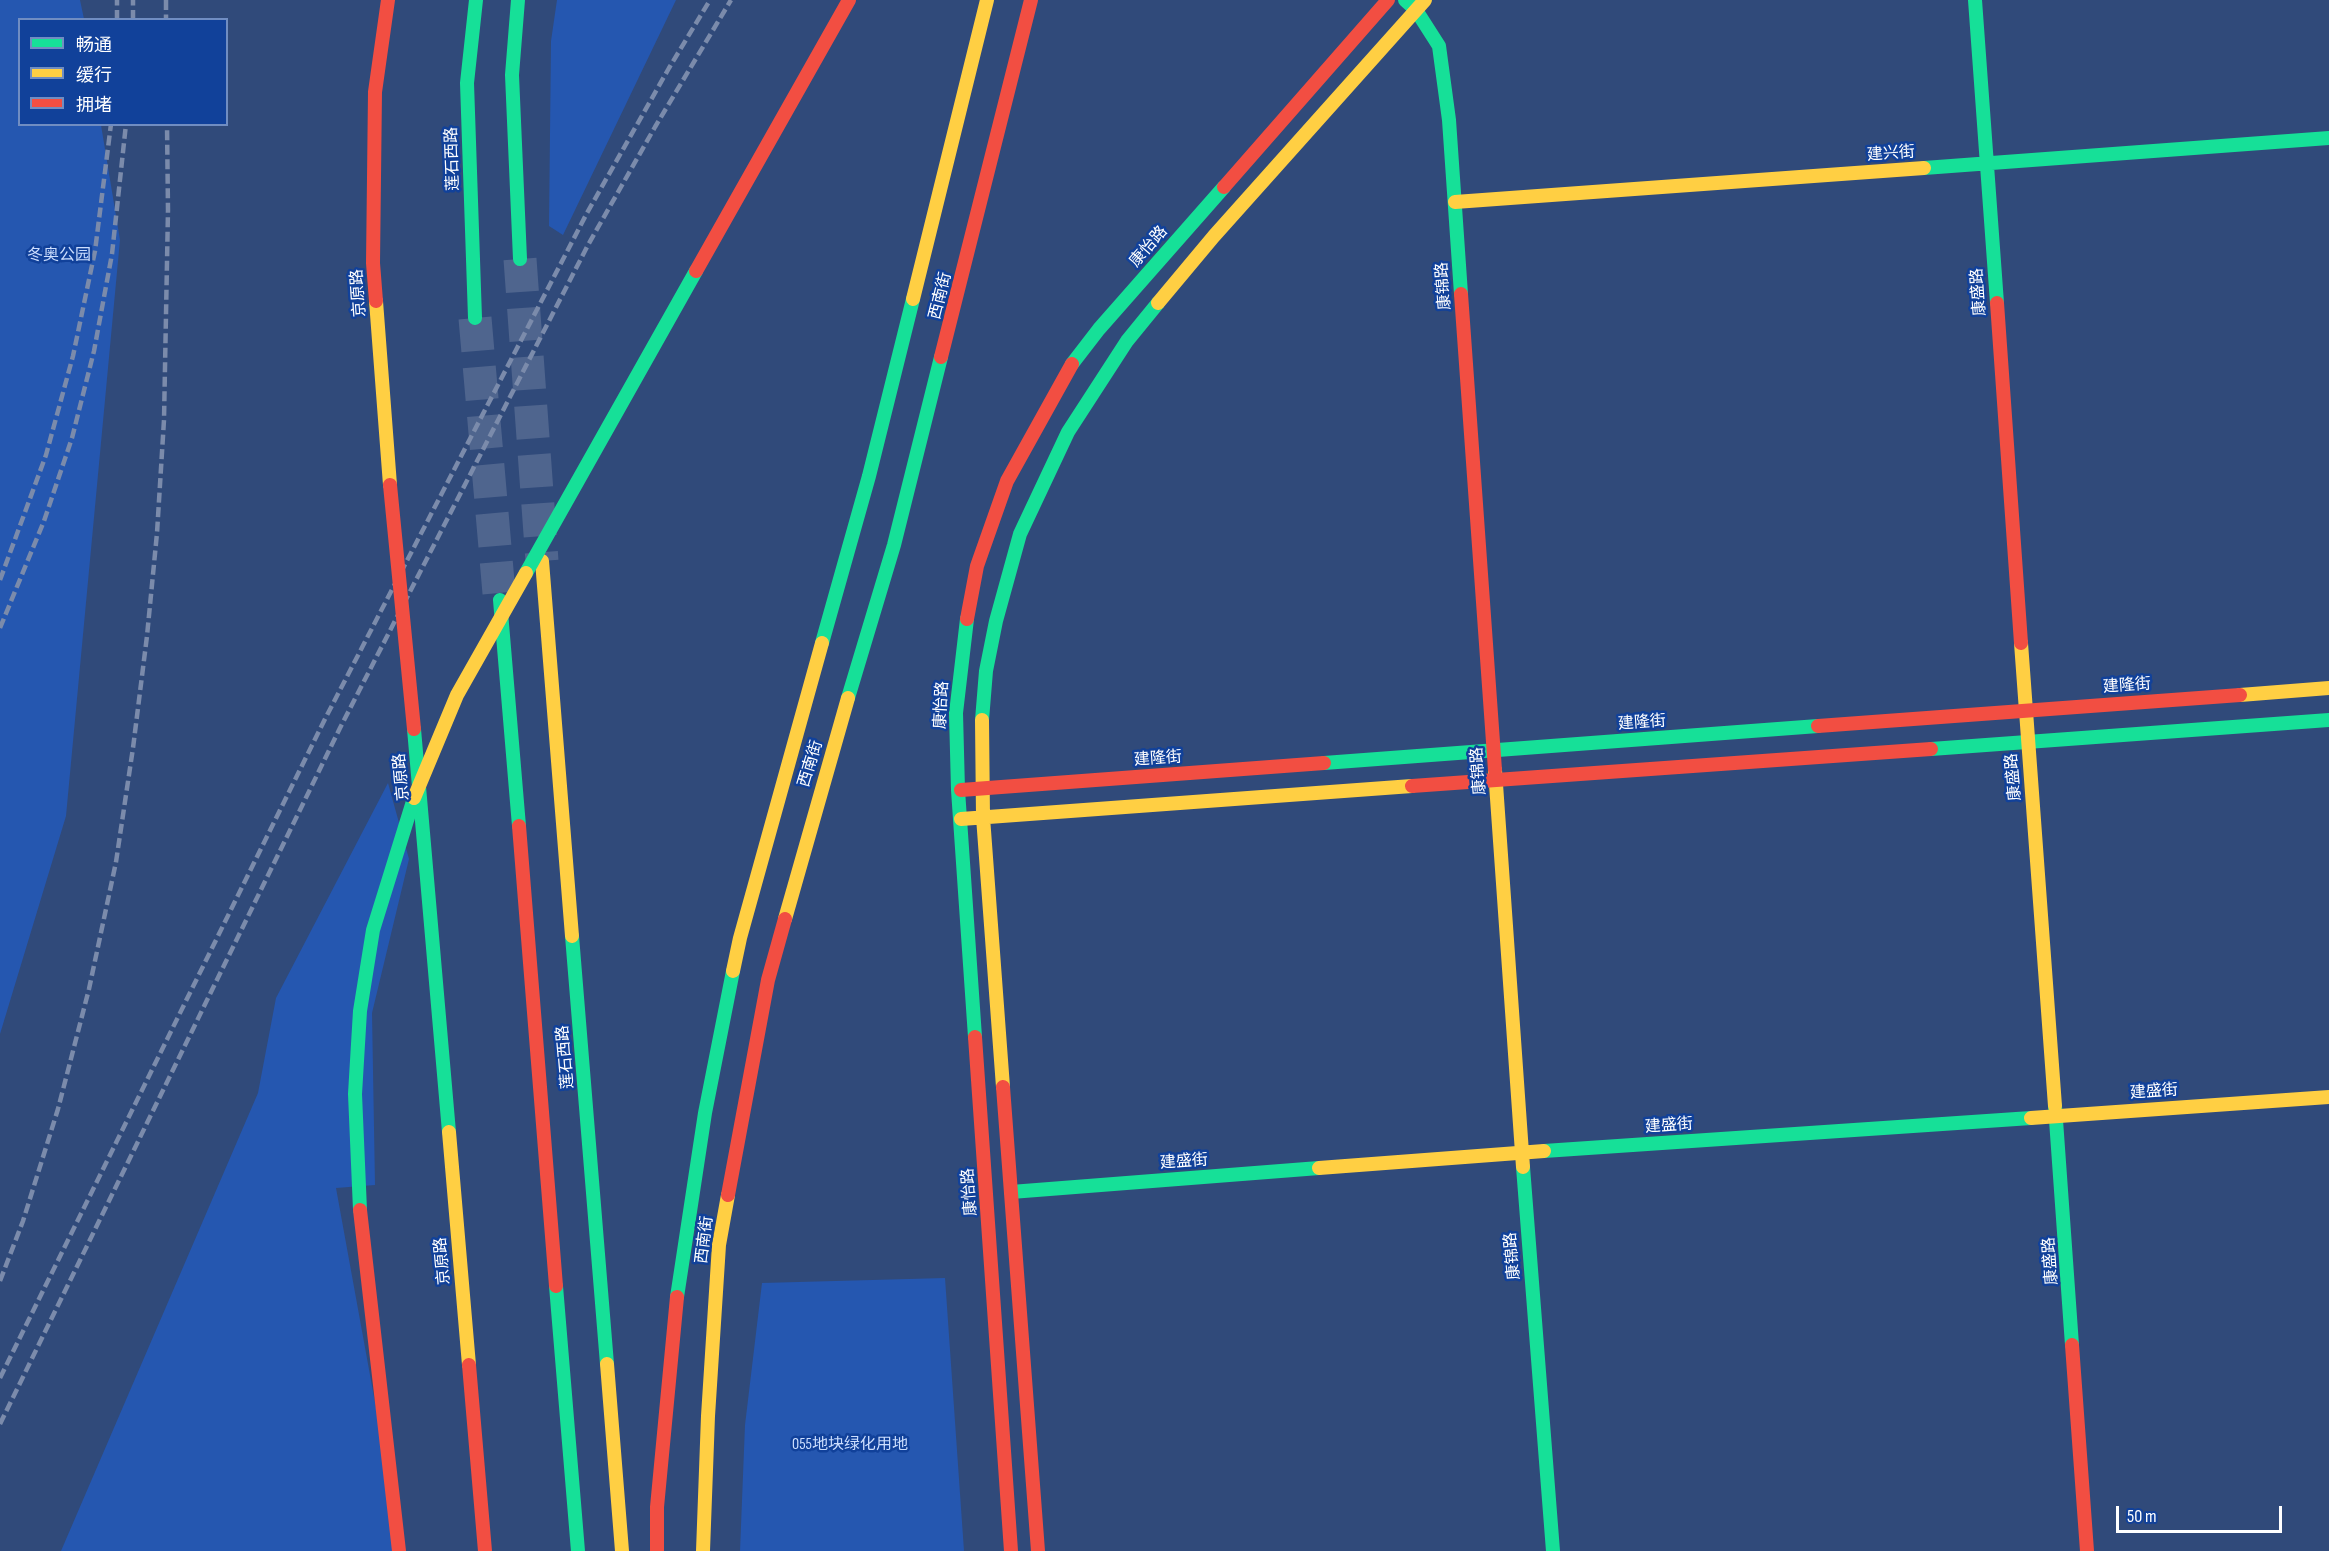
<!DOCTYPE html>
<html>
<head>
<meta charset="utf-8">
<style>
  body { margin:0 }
  #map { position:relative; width:2329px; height:1551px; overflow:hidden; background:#304a7a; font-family:"Sofia Sans Condensed","Noto Sans SC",sans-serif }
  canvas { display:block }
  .legend { position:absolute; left:18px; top:18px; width:210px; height:108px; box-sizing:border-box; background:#11419a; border:2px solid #708dc2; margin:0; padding:8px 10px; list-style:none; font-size:18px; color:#fff }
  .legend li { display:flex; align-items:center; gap:12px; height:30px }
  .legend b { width:30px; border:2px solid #708dc2 }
  .scale { position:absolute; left:2116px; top:1506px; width:166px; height:27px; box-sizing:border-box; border:3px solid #fff; border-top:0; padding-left:8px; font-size:18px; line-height:21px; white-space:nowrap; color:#fff; -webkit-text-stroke:4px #11419a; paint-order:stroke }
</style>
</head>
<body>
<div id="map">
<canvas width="2329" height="1551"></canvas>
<ul class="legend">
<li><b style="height:8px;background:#16e098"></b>畅通</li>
<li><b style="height:8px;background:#ffcf43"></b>缓行</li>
<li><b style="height:8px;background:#f24e42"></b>拥堵</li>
</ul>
<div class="scale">50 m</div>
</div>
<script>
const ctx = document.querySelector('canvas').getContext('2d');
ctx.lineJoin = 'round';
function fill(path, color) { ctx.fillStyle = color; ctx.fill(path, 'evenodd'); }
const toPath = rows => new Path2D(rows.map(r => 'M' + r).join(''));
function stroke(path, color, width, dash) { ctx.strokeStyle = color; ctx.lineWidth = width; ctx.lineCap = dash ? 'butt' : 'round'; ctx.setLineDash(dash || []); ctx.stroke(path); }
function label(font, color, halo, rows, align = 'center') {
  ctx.font = font + ' "Sofia Sans Condensed","Noto Sans SC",sans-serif'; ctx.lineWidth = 5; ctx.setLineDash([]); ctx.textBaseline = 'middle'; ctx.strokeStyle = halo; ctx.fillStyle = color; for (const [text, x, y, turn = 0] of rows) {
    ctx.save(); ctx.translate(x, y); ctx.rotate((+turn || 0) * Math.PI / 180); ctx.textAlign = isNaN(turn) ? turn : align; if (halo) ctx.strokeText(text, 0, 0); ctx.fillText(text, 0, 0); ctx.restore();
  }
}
fill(toPath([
  [0,0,80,0,84,19,20,20,20,124,101,125,120,240,66,816,0,1034],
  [557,0,676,0,563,235,549,226,551,41],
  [388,783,409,859,372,1013,375,1185,336,1188,402,1551,61,1551,258,1093,276,998],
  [945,1278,964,1551,740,1551,745,1425,762,1283]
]), '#2557b0');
stroke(toPath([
  [520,259,542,561],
  [475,318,499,593]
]), '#4f658e', 33, [33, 16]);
stroke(toPath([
  [518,0,512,75,520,259],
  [1405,0,1416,10,1439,46,1449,120,1461,294],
  [1975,0,1997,303],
  [1924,168,2329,138],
  [475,318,467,83,476,0],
  [1072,364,1099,329,1224,187],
  [500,600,519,826],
  [967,619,956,713,958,790,975,1037],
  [822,643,869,476,913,299],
  [848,698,894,545,941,357],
  [982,720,986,671,996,621,1020,534,1068,432,1127,341,1158,303],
  [414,729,449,1132],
  [1931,749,2329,720],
  [1324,763,1818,726],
  [572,936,607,1364],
  [2055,1106,2072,1345],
  [1544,1151,2031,1118],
  [1523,1167,1553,1551],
  [1011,1192,1319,1168],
  [556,1286,578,1551],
  [677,1297,705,1113,733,971]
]), '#16e098', 14);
stroke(toPath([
  [1455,202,1924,168],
  [913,299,987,0],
  [376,301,390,485],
  [1158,303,1214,236,1425,0],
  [542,561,572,936],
  [2021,643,2055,1106],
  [2240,695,2329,688],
  [982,720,983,817,1003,1087],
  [1495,770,1523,1167],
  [961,819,1412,786],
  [785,919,848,698],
  [733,971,740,938,822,643],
  [2031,1118,2329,1097],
  [449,1132,469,1365],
  [1319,1168,1544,1151],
  [607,1364,622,1551],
  [703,1551,708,1416,719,1245,728,1195]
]), '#ffcf43', 14);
stroke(toPath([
  [1224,187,1388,0],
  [1461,294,1495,770],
  [376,301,373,263,375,92,388,0],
  [1997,303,2021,643],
  [941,357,1031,0],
  [967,619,977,566,1007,481,1072,364],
  [1818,726,2240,695],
  [1412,786,1931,749],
  [961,790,1324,763],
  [519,826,556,1286],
  [975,1037,1011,1551],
  [1003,1087,1038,1551],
  [728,1195,768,980,785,919],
  [2072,1345,2087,1551],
  [469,1365,485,1551],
  [657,1551,657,1507,677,1297]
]), '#f24e42', 14);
stroke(toPath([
  [166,0,166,20],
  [117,20,117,0],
  [133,20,133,0],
  [0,580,46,455,73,356,95,251,111,124],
  [0,628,44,521,72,438,94,351,112,254,126,124],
  [0,1281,23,1221,58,1109,89,989,116,862,133,748,147,636,157,533,164,420,168,210,167,124],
  [0,1378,325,719,587,213,669,68,710,0],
  [0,1424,340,728,588,245,655,127,731,0]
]), '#7b8bab', 4.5, [10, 4.5]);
stroke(toPath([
  [526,573,696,271],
  [360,1210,355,1094,360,1011,373,930,414,798]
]), '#16e098', 14);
stroke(toPath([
  [414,798,457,695,526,573]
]), '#ffcf43', 14);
stroke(toPath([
  [696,271,849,0],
  [390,485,414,729],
  [360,1210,399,1551]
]), '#f24e42', 14);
label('16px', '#fff', '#11419a', [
  ["建兴街",1891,154,-4],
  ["莲石西路",453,159,-92],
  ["康怡路",1149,247,-49],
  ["康锦路",1444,286,-94],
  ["康盛路",1979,292,-94],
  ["京原路",359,293,-94],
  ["西南街",941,296,-76],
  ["建隆街",2127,686,-4],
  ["康怡路",942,705,-87],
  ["建隆街",1642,723,-4],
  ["建隆街",1158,759,-4],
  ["西南街",811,764,-73],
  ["康锦路",1479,771,-94],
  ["京原路",402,777,-95],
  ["康盛路",2014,777,-95],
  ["莲石西路",566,1057,-95],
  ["建盛街",2154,1092,-4],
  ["建盛街",1669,1126,-4],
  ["建盛街",1184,1162,-4],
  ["康怡路",970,1192,-94],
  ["西南街",705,1240,-83],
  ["康锦路",1513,1256,-95],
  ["京原路",443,1261,-95],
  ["康盛路",2051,1261,-94]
]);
label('16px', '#ccdefe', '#11419a', [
  ["冬奥公园",59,256],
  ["055地块绿化用地",850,1445]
]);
</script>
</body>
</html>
